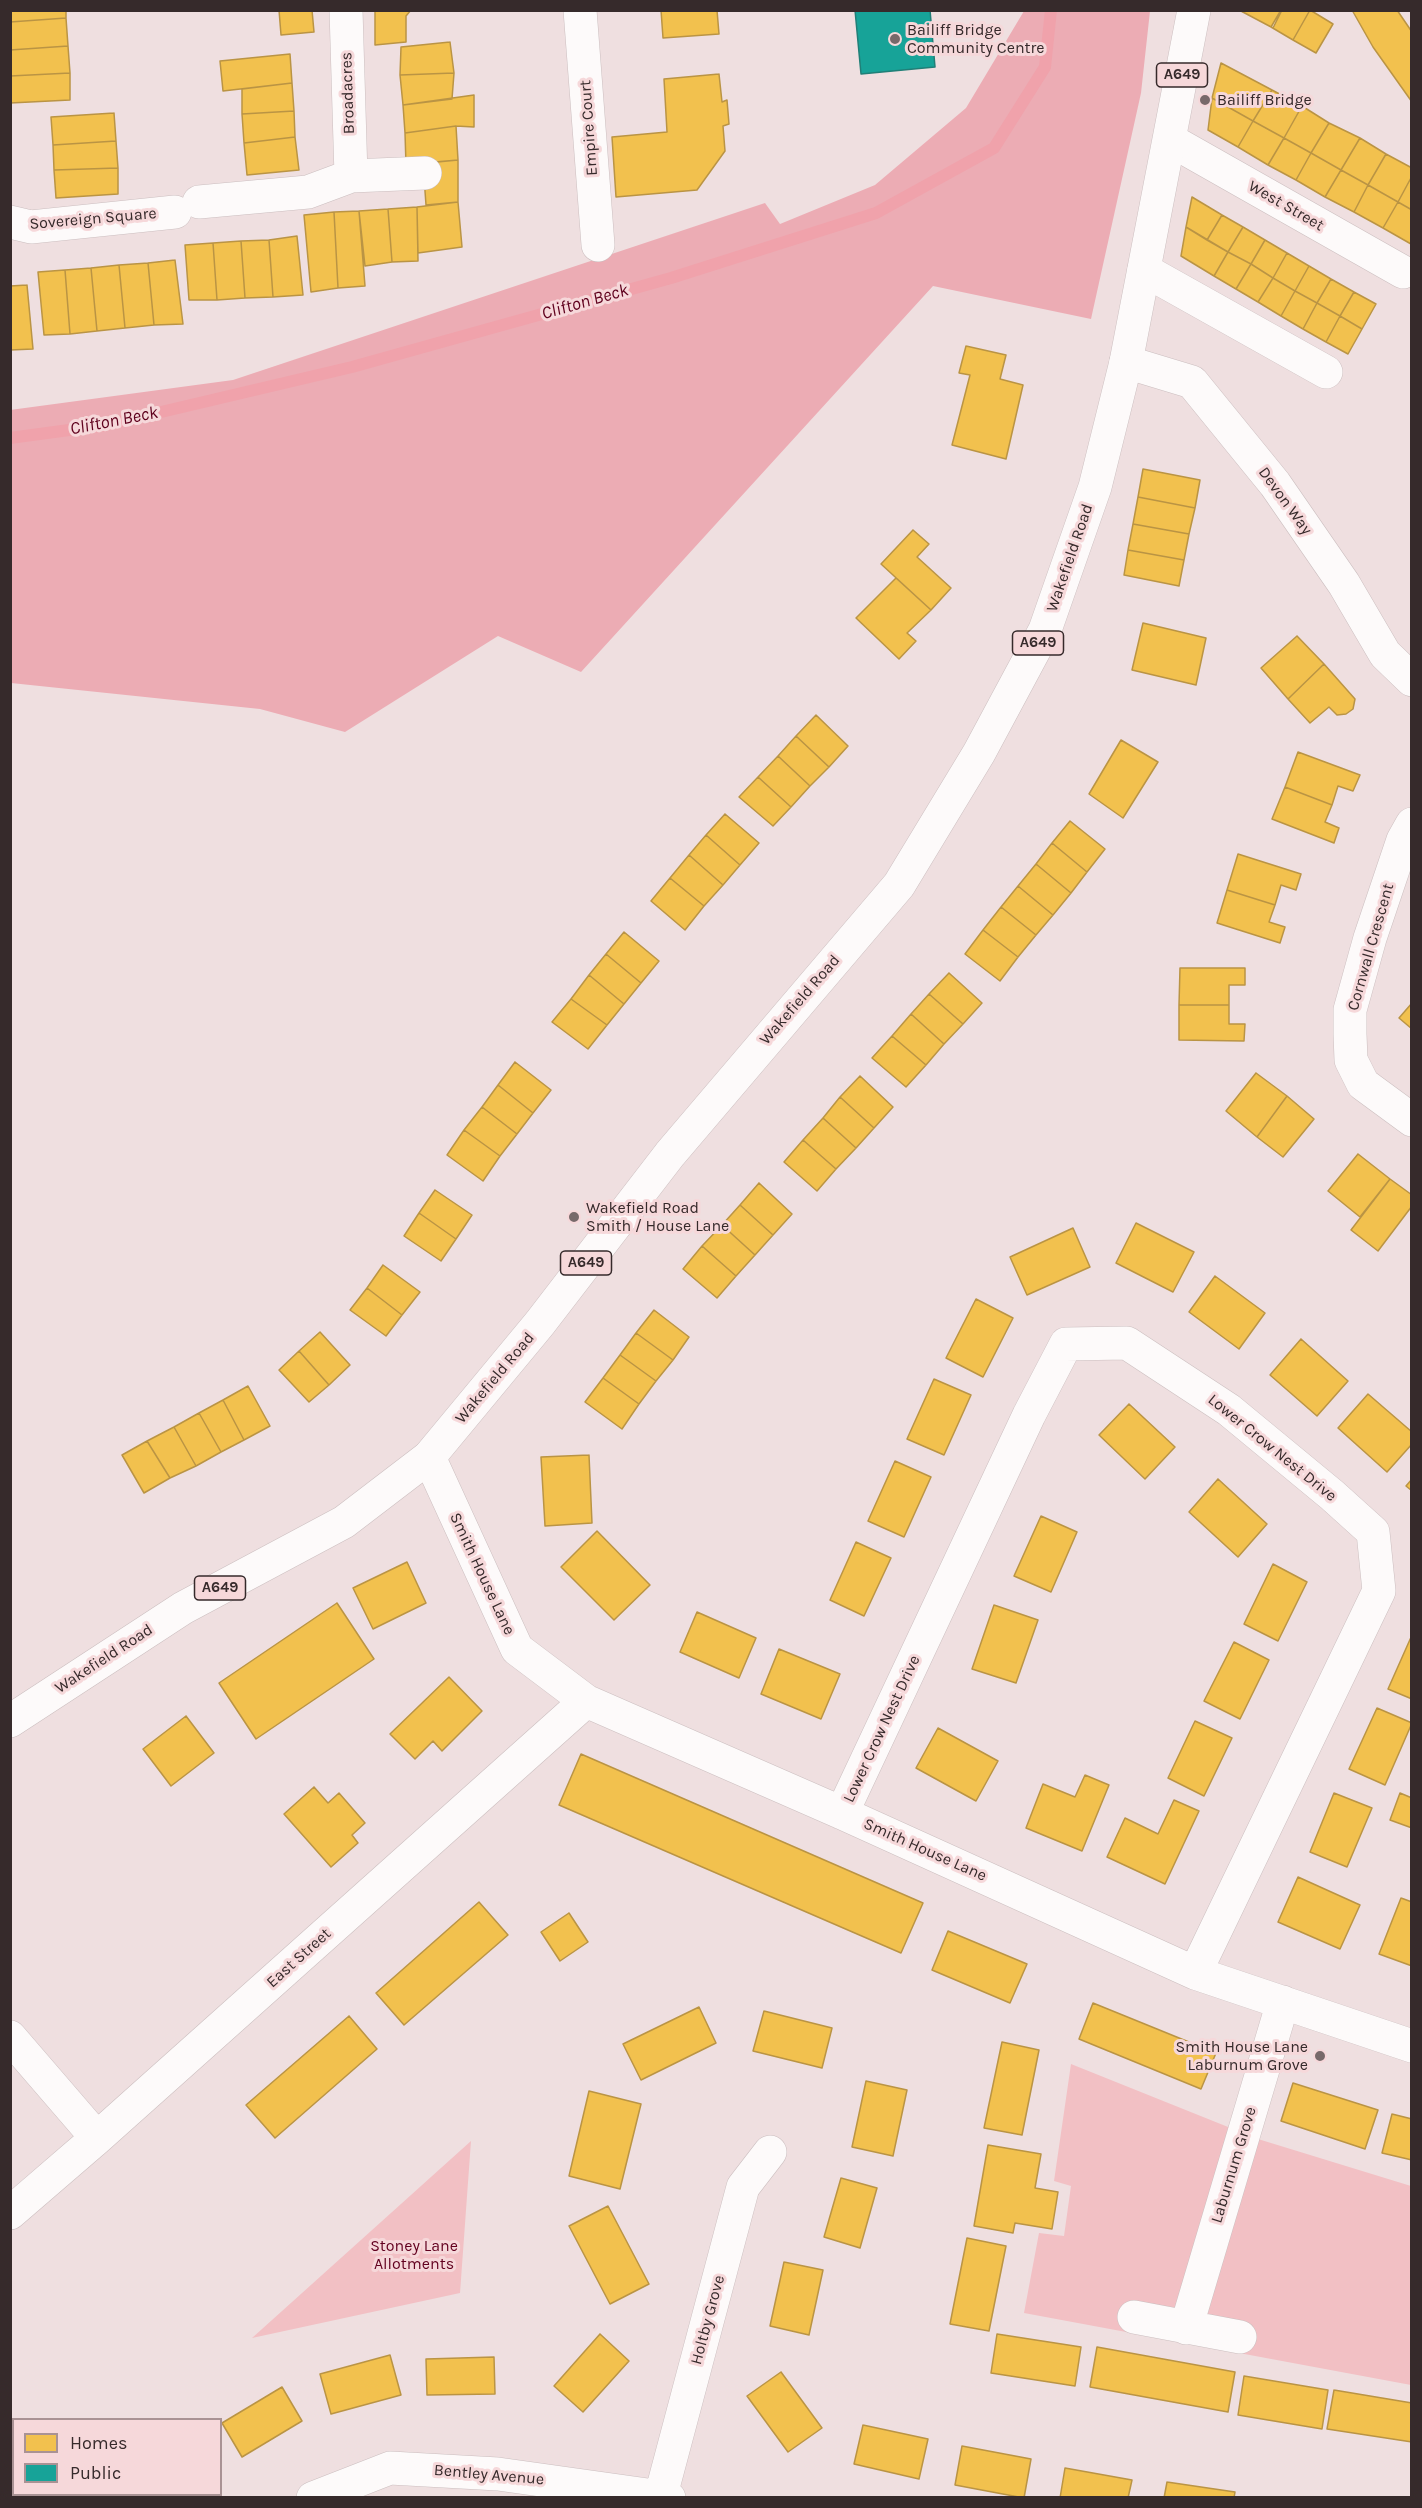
<!DOCTYPE html>
<html>
<head>
<meta charset="utf-8">
<style>
  body { margin:0 }
  #map { position:relative; width:1422px; height:2508px; overflow:hidden; background:#efdfe0; font-family:Karla,sans-serif }
  canvas { display:block }
  .frame { position:absolute; inset:0; border:12px solid #362a2b; pointer-events:none }
  .legend { position:absolute; left:12px; top:2418px; width:210px; height:78px; box-sizing:border-box; background:#f6d8da; border:2px solid #a99294; margin:0; padding:8px 10px; list-style:none; font-size:18px; color:#362a2b }
  .legend li { display:flex; align-items:center; gap:12px; height:30px }
  .legend b { width:30px; border:2px solid #a99294 }
</style>
</head>
<body>
<div id="map">
<canvas width="1422" height="2508"></canvas>
<div class="frame"></div>
<ul class="legend">
<li><b style="height:16px;background:#f2c14e"></b>Homes</li>
<li><b style="height:16px;background:#17a398"></b>Public</li>
</ul>
</div>
<script>
const ctx = document.querySelector('canvas').getContext('2d');
ctx.lineJoin = 'round';
function fill(path, color) { ctx.fillStyle = color; ctx.fill(path, 'evenodd'); }
const toPath = rows => new Path2D(rows.map(r => 'M' + r).join(''));
function stroke(path, color, width, dash) { ctx.strokeStyle = color; ctx.lineWidth = width; ctx.lineCap = dash ? 'butt' : 'round'; ctx.setLineDash(dash || []); ctx.stroke(path); }
function label(font, color, halo, rows, align = 'center') {
  ctx.font = font + ' Karla,sans-serif'; ctx.lineWidth = 6; ctx.setLineDash([]); ctx.textBaseline = 'middle'; ctx.strokeStyle = halo; ctx.fillStyle = color; for (const [text, x, y, turn = 0] of rows) {
    ctx.save(); ctx.translate(x, y); ctx.rotate((+turn || 0) * Math.PI / 180); ctx.textAlign = isNaN(turn) ? turn : align; if (halo) ctx.strokeText(text, 0, 0); ctx.fillText(text, 0, 0); ctx.restore();
  }
}
fill(toPath([
  [1071,2064,1258,2139,1411,2186,1411,2385,1024,2313,1039,2233,1064,2236,1071,2186,1054,2181],
  [471,2141,460,2293,252,2338]
]), '#f2c0c4');
fill(toPath([
  [1024,11,1150,11,1141,93,1091,319,933,286,581,672,498,636,345,732,260,709,11,683,10,410,233,380,765,203,780,224,875,185,966,108]
]), '#ecacb4');
const homes = toPath([
  [10,10,66,10,66,18,10,22,10,10],
  [279,10,312,10,314,32,281,35,279,10],
  [375,10,411,10,406,16,406,42,375,45,375,10],
  [661,10,717,10,719,34,663,38,661,10],
  [1239,10,1282,10,1273,28,1239,10],
  [1281,10,1310,10,1293,40,1271,27,1281,10],
  [1310,10,1333,24,1316,53,1293,40,1310,10],
  [1352,10,1397,10,1412,32,1412,102,1373,47,1352,10],
  [66,18,68,46,10,50,10,22,66,18],
  [450,42,454,73,400,75,401,47,450,42],
  [68,46,70,73,10,76,10,50,68,46],
  [290,54,292,83,223,91,220,61,290,54],
  [1221,63,1272,90,1253,121,1212,98,1221,63],
  [70,73,70,100,10,103,10,76,70,73],
  [454,73,452,99,403,105,400,75,454,73],
  [719,74,722,102,727,100,729,124,723,126,725,151,697,190,616,197,612,137,667,132,664,79,719,74],
  [292,83,294,111,242,114,242,89,292,83],
  [1272,90,1302,106,1284,138,1253,121,1272,90],
  [474,95,474,127,456,126,405,133,403,105,474,95],
  [1212,98,1253,121,1238,147,1208,130,1212,98],
  [1302,106,1329,123,1311,153,1284,138,1302,106],
  [294,111,295,137,244,143,242,114,294,111],
  [114,113,116,141,53,145,51,117,114,113],
  [1253,121,1284,138,1268,165,1238,147,1253,121],
  [1329,123,1360,138,1341,170,1311,153,1329,123],
  [456,126,458,160,406,165,405,133,456,126],
  [295,137,299,170,247,175,244,143,295,137],
  [1284,138,1311,153,1296,180,1268,165,1284,138],
  [1360,138,1386,154,1368,185,1341,170,1360,138],
  [116,141,118,168,54,170,53,145,116,141],
  [1311,153,1341,170,1325,197,1296,180,1311,153],
  [1386,154,1412,168,1412,176,1398,202,1368,185,1386,154],
  [458,160,458,202,426,205,423,163,458,160],
  [118,168,118,194,56,198,54,170,118,168],
  [1341,170,1368,185,1354,212,1325,197,1341,170],
  [1412,176,1412,210,1398,202,1412,176],
  [1368,185,1398,202,1383,228,1354,212,1368,185],
  [1192,197,1222,215,1207,240,1186,227,1192,197],
  [458,202,462,247,418,253,417,207,458,202],
  [1398,202,1412,210,1411,244,1383,228,1398,202],
  [417,207,418,261,392,262,388,209,417,207],
  [388,209,392,262,365,266,359,211,388,209],
  [359,211,365,286,338,288,334,212,359,211],
  [334,212,338,288,311,292,304,215,334,212],
  [1222,215,1243,227,1228,252,1207,240,1222,215],
  [1186,227,1228,252,1214,276,1181,256,1186,227],
  [1243,227,1265,240,1251,264,1228,252,1243,227],
  [297,236,303,295,273,297,269,240,297,236],
  [269,240,273,297,245,298,241,241,269,240],
  [1265,240,1287,253,1273,278,1251,264,1265,240],
  [241,241,245,298,217,300,213,243,241,241],
  [213,243,217,300,189,300,185,245,213,243],
  [1228,252,1251,264,1236,289,1214,276,1228,252],
  [1287,253,1309,266,1295,291,1273,278,1287,253],
  [175,260,183,324,154,325,148,263,175,260],
  [148,263,154,325,125,328,119,265,148,263],
  [1251,264,1273,278,1258,302,1236,289,1251,264],
  [119,265,125,328,97,331,91,268,119,265],
  [1309,266,1331,279,1317,303,1295,291,1309,266],
  [91,268,97,331,70,334,65,270,91,268],
  [65,270,70,334,44,335,38,272,65,270],
  [1273,278,1295,291,1281,316,1258,302,1273,278],
  [1331,279,1354,292,1340,316,1317,303,1331,279],
  [27,285,33,349,10,350,10,286,27,285],
  [1295,291,1317,303,1303,329,1281,316,1295,291],
  [1354,292,1376,304,1362,329,1340,316,1354,292],
  [1317,303,1340,316,1326,342,1303,329,1317,303],
  [1340,316,1362,329,1348,354,1326,342,1340,316],
  [966,346,1006,355,1000,379,1023,385,1006,459,952,445,970,375,959,373,966,346],
  [1143,469,1200,480,1195,508,1138,497,1143,469],
  [1138,497,1195,508,1189,534,1133,524,1138,497],
  [1133,524,1189,534,1184,560,1128,550,1133,524],
  [913,530,929,544,917,557,951,588,931,610,881,564,913,530],
  [1128,550,1184,560,1179,586,1124,575,1128,550],
  [896,578,931,610,907,633,916,641,899,659,856,618,896,578],
  [1143,623,1206,638,1196,685,1132,670,1143,623],
  [1297,636,1324,664,1288,699,1261,668,1297,636],
  [1324,664,1355,699,1353,709,1346,714,1337,715,1329,707,1310,723,1288,699,1324,664],
  [816,715,848,746,829,767,796,736,816,715],
  [796,736,829,767,810,786,778,756,796,736],
  [1121,740,1158,762,1123,818,1089,794,1121,740],
  [1298,752,1360,775,1353,791,1338,786,1332,805,1285,787,1298,752],
  [778,756,810,786,791,807,758,777,778,756],
  [758,777,791,807,773,826,739,797,758,777],
  [1285,787,1332,805,1325,822,1339,828,1334,843,1272,819,1285,787],
  [725,814,759,843,740,865,706,835,725,814],
  [1070,821,1105,849,1087,872,1052,843,1070,821],
  [706,835,740,865,723,885,689,855,706,835],
  [1052,843,1087,872,1071,893,1036,864,1052,843],
  [1238,854,1301,874,1296,890,1281,885,1275,905,1227,890,1238,854],
  [689,855,723,885,704,906,670,878,689,855],
  [1036,864,1071,893,1053,915,1018,886,1036,864],
  [670,878,704,906,685,930,651,901,670,878],
  [1018,886,1053,915,1036,935,1001,907,1018,886],
  [1227,890,1275,905,1269,922,1285,927,1280,943,1217,923,1227,890],
  [1001,907,1036,935,1018,957,983,930,1001,907],
  [983,930,1018,957,1000,981,965,954,983,930],
  [624,932,659,961,641,983,606,954,624,932],
  [606,954,641,983,624,1004,589,975,606,954],
  [1180,968,1245,968,1245,985,1229,985,1229,1005,1179,1005,1180,968],
  [949,973,982,1003,963,1024,929,994,949,973],
  [589,975,624,1004,607,1025,571,999,589,975],
  [929,994,963,1024,944,1044,911,1014,929,994],
  [571,999,607,1025,588,1049,552,1022,571,999],
  [1412,1003,1412,1029,1399,1018,1412,1003],
  [1179,1005,1229,1005,1229,1024,1245,1024,1244,1041,1179,1040,1179,1005],
  [911,1014,944,1044,926,1065,892,1036,911,1014],
  [892,1036,926,1065,906,1087,872,1058,892,1036],
  [515,1062,551,1090,533,1113,498,1085,515,1062],
  [1256,1073,1287,1096,1257,1137,1226,1111,1256,1073],
  [860,1076,893,1107,874,1128,840,1097,860,1076],
  [498,1085,533,1113,517,1134,482,1107,498,1085],
  [1287,1096,1314,1119,1283,1157,1257,1137,1287,1096],
  [840,1097,874,1128,856,1148,823,1118,840,1097],
  [482,1107,517,1134,500,1156,464,1130,482,1107],
  [823,1118,856,1148,836,1169,803,1140,823,1118],
  [464,1130,500,1156,483,1181,447,1155,464,1130],
  [803,1140,836,1169,817,1191,784,1162,803,1140],
  [1358,1154,1390,1179,1360,1217,1328,1191,1358,1154],
  [1390,1179,1412,1195,1412,1206,1378,1251,1351,1230,1390,1179],
  [759,1183,792,1214,773,1235,740,1205,759,1183],
  [435,1190,472,1215,456,1239,419,1213,435,1190],
  [740,1205,773,1235,755,1255,722,1225,740,1205],
  [419,1213,456,1239,441,1261,404,1236,419,1213],
  [1136,1223,1194,1252,1173,1292,1116,1263,1136,1223],
  [722,1225,755,1255,736,1276,702,1246,722,1225],
  [1073,1228,1090,1267,1027,1295,1010,1257,1073,1228],
  [702,1246,736,1276,717,1298,683,1269,702,1246],
  [383,1265,420,1292,402,1315,367,1288,383,1265],
  [1215,1276,1265,1313,1239,1349,1189,1312,1215,1276],
  [367,1288,402,1315,386,1336,350,1310,367,1288],
  [976,1299,1013,1318,983,1377,946,1358,976,1299],
  [654,1310,689,1337,673,1360,636,1333,654,1310],
  [320,1332,350,1365,329,1385,299,1351,320,1332],
  [636,1333,673,1360,656,1381,620,1355,636,1333],
  [1301,1339,1348,1381,1317,1416,1270,1375,1301,1339],
  [299,1351,329,1385,309,1402,279,1370,299,1351],
  [620,1355,656,1381,639,1404,603,1378,620,1355],
  [603,1378,639,1404,622,1429,585,1402,603,1378],
  [934,1379,971,1395,944,1455,907,1439,934,1379],
  [248,1386,270,1426,244,1440,223,1400,248,1386],
  [1368,1394,1412,1432,1412,1444,1387,1472,1338,1428,1368,1394],
  [223,1400,244,1440,221,1452,199,1413,223,1400],
  [1129,1404,1175,1447,1145,1479,1099,1435,1129,1404],
  [199,1413,221,1452,196,1466,174,1427,199,1413],
  [174,1427,196,1466,170,1478,147,1441,174,1427],
  [147,1441,170,1478,144,1493,122,1455,147,1441],
  [589,1455,592,1523,545,1526,541,1457,589,1455],
  [895,1461,931,1477,904,1537,868,1521,895,1461],
  [1218,1479,1267,1524,1238,1557,1189,1512,1218,1479],
  [1412,1479,1412,1491,1406,1486,1412,1479],
  [1041,1516,1077,1532,1051,1592,1014,1576,1041,1516],
  [597,1531,650,1585,614,1620,561,1567,597,1531],
  [856,1542,891,1558,864,1616,830,1600,856,1542],
  [407,1562,426,1603,373,1629,353,1588,407,1562],
  [1273,1564,1307,1582,1278,1641,1244,1624,1273,1564],
  [337,1603,374,1659,256,1739,219,1683,337,1603],
  [994,1605,1038,1620,1016,1683,972,1669,994,1605],
  [697,1612,756,1638,739,1678,680,1652,697,1612],
  [1412,1635,1412,1699,1388,1689,1412,1635],
  [1234,1642,1269,1660,1240,1719,1204,1701,1234,1642],
  [779,1649,840,1674,821,1719,761,1694,779,1649],
  [449,1677,482,1711,442,1751,433,1741,415,1759,390,1734,449,1677],
  [1377,1708,1412,1723,1385,1785,1349,1769,1377,1708],
  [186,1716,214,1753,171,1786,143,1749,186,1716],
  [1195,1721,1232,1738,1204,1796,1168,1778,1195,1721],
  [938,1728,998,1761,976,1801,916,1768,938,1728],
  [581,1754,923,1903,901,1953,559,1805,581,1754],
  [1085,1775,1109,1785,1082,1851,1026,1828,1043,1784,1075,1797,1085,1775],
  [314,1787,328,1803,339,1793,365,1823,352,1835,358,1843,331,1867,284,1814,314,1787],
  [1334,1793,1372,1808,1347,1867,1310,1852,1334,1793],
  [1400,1793,1412,1798,1412,1828,1390,1820,1400,1793],
  [1174,1800,1199,1811,1165,1884,1107,1857,1125,1818,1158,1834,1174,1800],
  [1298,1877,1360,1905,1340,1949,1278,1922,1298,1877],
  [1401,1898,1412,1902,1412,1966,1379,1954,1401,1898],
  [479,1902,508,1935,404,2025,376,1993,479,1902],
  [569,1913,588,1942,560,1961,541,1932,569,1913],
  [948,1931,1027,1964,1010,2003,932,1970,948,1931],
  [1093,2003,1216,2053,1201,2089,1079,2039,1093,2003],
  [699,2007,716,2043,641,2080,623,2044,699,2007],
  [764,2011,832,2028,822,2068,753,2051,764,2011],
  [349,2016,377,2049,275,2138,246,2105,349,2016],
  [1002,2042,1039,2050,1022,2135,984,2128,1002,2042],
  [866,2081,907,2090,893,2156,852,2147,866,2081],
  [1293,2083,1378,2110,1365,2149,1281,2121,1293,2083],
  [589,2091,641,2104,620,2189,569,2176,589,2091],
  [1392,2114,1412,2119,1412,2160,1382,2153,1392,2114],
  [988,2145,1041,2154,1035,2188,1058,2192,1052,2229,1015,2223,1013,2233,974,2226,988,2145],
  [841,2178,877,2188,860,2248,824,2237,841,2178],
  [608,2206,649,2284,610,2304,569,2226,608,2206],
  [967,2238,1006,2246,989,2331,950,2324,967,2238],
  [784,2262,823,2270,809,2335,770,2326,784,2262],
  [600,2334,629,2361,583,2412,554,2386,600,2334],
  [997,2334,1081,2347,1075,2386,991,2373,997,2334],
  [1097,2347,1235,2372,1228,2412,1090,2387,1097,2347],
  [390,2355,401,2395,331,2414,320,2374,390,2355],
  [494,2357,495,2394,427,2395,426,2359,494,2357],
  [781,2372,822,2428,788,2452,747,2396,781,2372],
  [1244,2376,1328,2390,1322,2429,1238,2415,1244,2376],
  [282,2387,302,2421,242,2457,222,2423,282,2387],
  [1334,2390,1412,2403,1412,2442,1327,2429,1334,2390],
  [863,2425,928,2439,919,2479,854,2464,863,2425],
  [962,2446,1031,2459,1024,2498,955,2485,962,2446],
  [1065,2468,1132,2480,1128,2498,1060,2498,1065,2468],
  [1167,2482,1235,2492,1234,2498,1164,2498,1167,2482],
  [150,2494,201,2494,199,2498,148,2498,150,2494]
]);
fill(homes, '#f2c14e');
stroke(homes, '#ba9444', 1.5);
const public = toPath([
  [855,10,930,10,935,67,861,74,855,10]
]);
fill(public, '#17a398');
stroke(public, '#207f77', 1.5);
stroke(toPath([
  [10,438,106,425,352,367,671,278,876,213,994,148,1045,67,1051,10]
]), '#f0a2ab', 12);
const minor = toPath([
  [346,10,351,176],
  [580,10,598,245],
  [1170,140,1403,272],
  [199,202,308,192,351,176,425,173],
  [10,222,31,227,175,212],
  [1144,270,1326,372],
  [1126,362,1192,382,1275,484,1344,584,1385,654,1412,680],
  [1412,824,1403,840,1370,938,1350,1010,1350,1034,1351,1060,1363,1084,1412,1120],
  [429,1457,517,1649,586,1701,842,1813,1195,1973,1412,2046],
  [842,1813,1029,1415,1066,1344,1127,1343,1229,1410,1332,1495,1373,1532,1379,1591,1195,1973],
  [10,2037,97,2138],
  [10,2213,97,2138,586,1701],
  [1134,2317,1240,2337],
  [1186,2328,1283,2002],
  [661,2495,743,2187,770,2152],
  [313,2498,390,2468,498,2474,669,2498]
]);
const major = toPath([
  [10,1721,183,1608,344,1522,429,1457,540,1323,670,1154,899,885,979,753,1045,630,1095,487,1126,362,1194,10]
]);
stroke(minor, '#cbbebf', 34);
stroke(major, '#cbbebf', 34);
stroke(minor, '#fdfafa', 33);
stroke(major, '#fdfafa', 33);
for (const [x, y, r, color] of [
  [895,39,6,"#77696a"],
  [1205,100,6,"#77696a"],
  [574,1217,6,"#77696a"],
  [1320,2056,6,"#77696a"]
]) { const dot = new Path2D(); dot.arc(x, y, r, 0, 2 * Math.PI); ctx.fillStyle = color; ctx.fill(dot); stroke(dot, '#f6d8da', 2); }
for (const [x, y, w] of [
  [1182,75,51],
  [1038,643,51],
  [586,1263,51],
  [220,1588,51]
]) { const box = new Path2D(); box.roundRect(x - w / 2, y - 12, w, 24, 4.5); ctx.fillStyle = '#f6d8da'; ctx.fill(box); stroke(box, '#362a2b', 1.5); }
label('bold 15px', '#362a2b', null, [
  ["A649",1182,75],
  ["A649",1038,643],
  ["A649",586,1263],
  ["A649",220,1588]
]);
label('16px', '#362a2b', '#f6d8da', [
  ["Bailiff Bridge",907,30],
  ["Community Centre",907,48],
  ["Bailiff Bridge",1217,100],
  ["Wakefield Road",586,1208],
  ["Smith / House Lane",586,1226],
  ["Smith House Lane",1308,2047,"right"],
  ["Laburnum Grove",1308,2065,"right"]
], 'left');
label('16px', '#362a2b', '#f6d8da', [
  ["Broadacres",348,93,-92],
  ["Empire Court",589,128,-94],
  ["West Street",1286,206,30],
  ["Sovereign Square",93,219,-5],
  ["Devon Way",1285,501,54],
  ["Wakefield Road",1070,558,-71],
  ["Cornwall Crescent",1371,947,-74],
  ["Wakefield Road",800,1000,-49],
  ["Wakefield Road",495,1378,-50],
  ["Lower Crow Nest Drive",1272,1448,39],
  ["Smith House Lane",482,1574,65],
  ["Wakefield Road",104,1659,-33],
  ["Lower Crow Nest Drive",882,1729,-65],
  ["Smith House Lane",925,1850,24],
  ["East Street",299,1958,-42],
  ["Laburnum Grove",1234,2165,-73],
  ["Holtby Grove",708,2320,-75],
  ["Bentley Avenue",489,2475,5]
]);
label('16px', '#62001f', '#f6d8da', [
  ["Stoney Lane",414,2246],
  ["Allotments",414,2264]
]);
label('italic 18px', '#5f001d', '#f6d8da', [
  ["Clifton Beck",585,302,-16],
  ["Clifton Beck",114,421,-11]
]);
</script>
</body>
</html>
